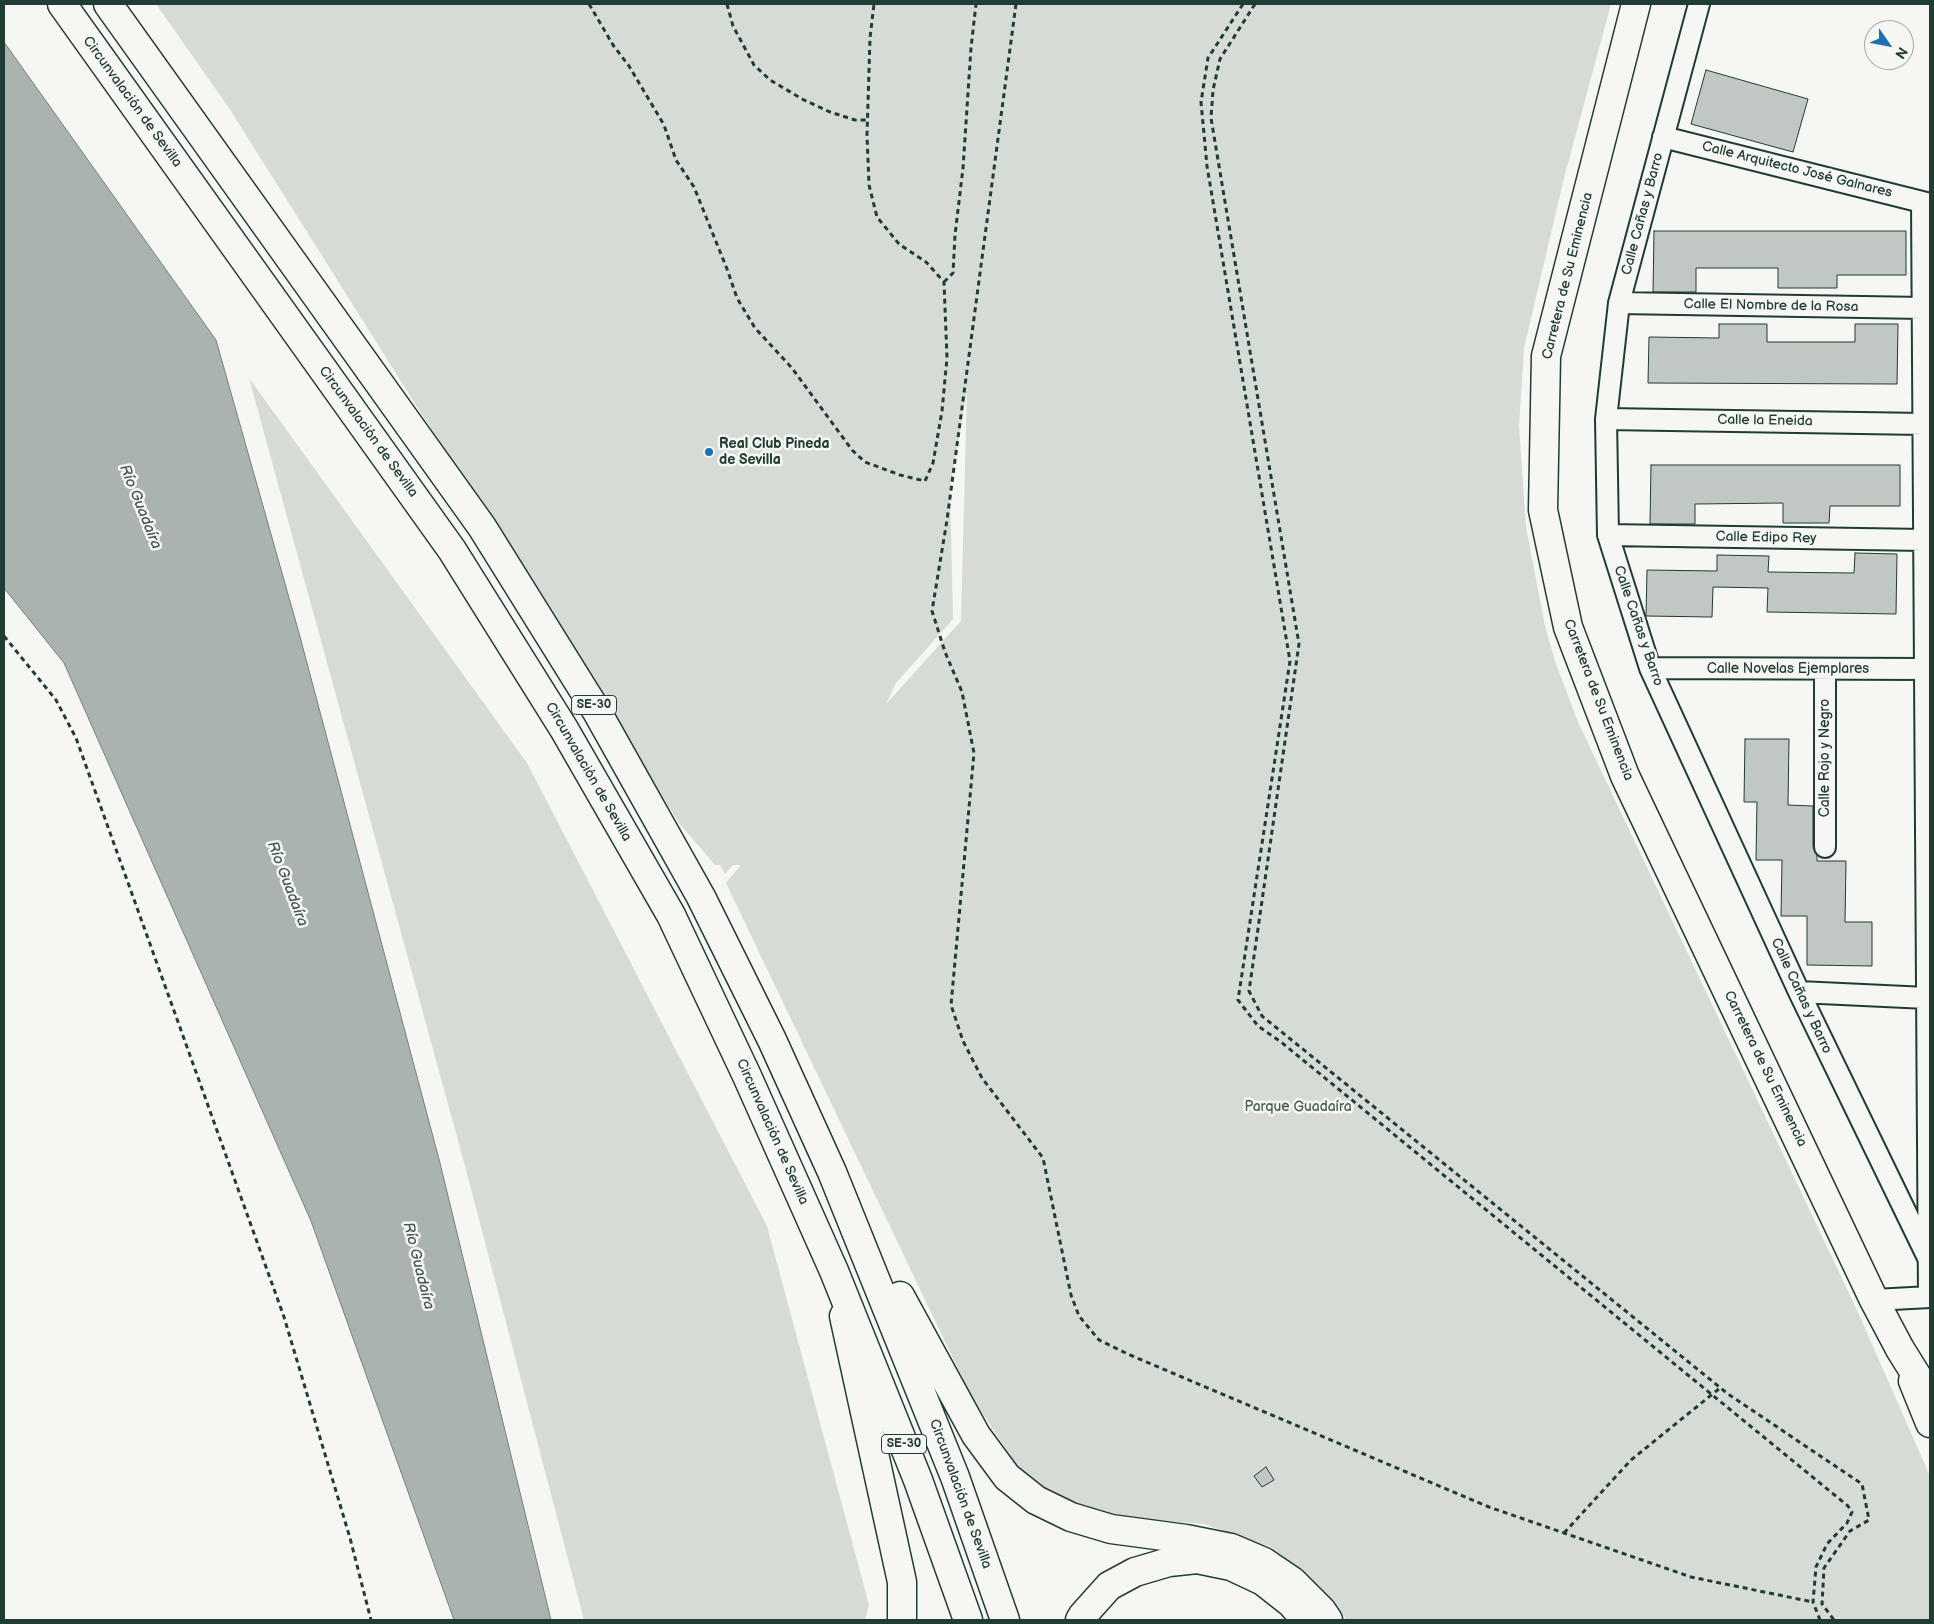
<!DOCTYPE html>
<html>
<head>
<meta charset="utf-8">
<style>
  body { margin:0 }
  #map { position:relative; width:1934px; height:1624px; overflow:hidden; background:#f6f6f2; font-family:"Balsamiq Sans",sans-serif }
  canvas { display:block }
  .frame { position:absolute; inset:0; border:5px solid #1f3d34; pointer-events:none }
  .north { position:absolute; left:1864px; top:20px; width:50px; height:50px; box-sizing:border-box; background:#f6f6f2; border:1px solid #a0aca6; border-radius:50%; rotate:123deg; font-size:14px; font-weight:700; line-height:20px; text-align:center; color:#1f3d34 }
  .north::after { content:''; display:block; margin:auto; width:18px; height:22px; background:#1f6fb2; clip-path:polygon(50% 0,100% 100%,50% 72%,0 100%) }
</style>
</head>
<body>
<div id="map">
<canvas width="1934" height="1624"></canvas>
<div class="frame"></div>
<div class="north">N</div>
</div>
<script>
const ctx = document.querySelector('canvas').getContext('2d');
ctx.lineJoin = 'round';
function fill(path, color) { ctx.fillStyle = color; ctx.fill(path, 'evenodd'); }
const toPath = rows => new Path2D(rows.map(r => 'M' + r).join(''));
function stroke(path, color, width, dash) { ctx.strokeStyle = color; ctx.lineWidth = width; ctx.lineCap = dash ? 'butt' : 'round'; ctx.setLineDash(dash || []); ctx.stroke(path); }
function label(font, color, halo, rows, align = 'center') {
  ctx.font = font + ' "Balsamiq Sans",sans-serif'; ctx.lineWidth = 5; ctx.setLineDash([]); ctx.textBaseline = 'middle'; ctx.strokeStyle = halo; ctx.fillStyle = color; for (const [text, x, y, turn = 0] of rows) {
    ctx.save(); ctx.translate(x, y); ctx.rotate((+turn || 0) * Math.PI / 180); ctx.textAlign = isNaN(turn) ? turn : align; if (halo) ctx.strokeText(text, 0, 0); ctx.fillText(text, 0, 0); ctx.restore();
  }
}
fill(toPath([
  [156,4,1611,4,1564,178,1524,348,1519,426,1526,527,1545,626,1555,661,1578,722,1856,1308,1930,1476,1930,1620,1347,1620,1306,1574,1271,1547,1204,1524,1133,1518,1072,1506,1022,1473,971,1396,726,883,741,865,733,865,725,874,720,865,715,865,679,823,229,108],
  [967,391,961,621,886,704,896,683,953,619,950,488],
  [249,378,527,763,767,1226,869,1605,865,1620,584,1620,465,1166]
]), '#d6dbd6');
const water = toPath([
  [4,42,216,340,299,633,440,1163,551,1620,454,1620,311,1221,64,663,4,588,4,42]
]);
fill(water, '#aab3ae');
stroke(water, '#72847d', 1);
const building = toPath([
  [1706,70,1808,99,1793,152,1691,124,1706,70],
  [1654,231,1906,231,1906,275,1837,275,1837,288,1778,288,1778,268,1696,268,1696,292,1653,292,1654,231],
  [1719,324,1767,324,1767,342,1855,342,1855,324,1898,324,1897,384,1648,383,1649,337,1719,338,1719,324],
  [1651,465,1900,465,1900,506,1830,506,1829,523,1783,523,1783,503,1695,504,1695,524,1650,524,1651,465],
  [1855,553,1897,554,1896,614,1767,612,1768,588,1713,587,1712,617,1646,616,1647,570,1717,571,1717,555,1769,556,1768,572,1854,573,1855,553],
  [1745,739,1789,739,1788,805,1813,806,1813,847,1817,855,1817,861,1846,861,1845,922,1872,922,1872,966,1807,965,1807,916,1781,916,1782,860,1756,860,1757,802,1744,802,1745,739],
  [1266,1467,1274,1480,1262,1487,1254,1476,1266,1467]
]);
fill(building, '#c1c8c3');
stroke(building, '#1f3d34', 1);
const street = toPath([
  [1699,4,1619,303,1606,419,1608,535,1650,668,1799,992,1929,1260],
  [1663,137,1930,204],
  [1922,202,1929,1297],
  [1619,303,1923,308],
  [1606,419,1924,424],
  [1608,535,1924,540],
  [1650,668,1925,669],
  [1825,669,1825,847],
  [1799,992,1927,998],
  [1874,1300,1930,1297]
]);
const primary = toPath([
  [1636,4,1546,356,1543,510,1568,627,1625,776,1874,1300,1900,1349,1930,1397],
  [844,1316,902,1582,902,1620],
  [1913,1381,1930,1423],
  [1080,1620,1083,1615,1109,1586,1135,1572,1169,1562,1197,1559,1231,1566,1263,1581,1291,1603,1306,1620]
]);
const highway = toPath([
  [62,4,452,550,564,729,671,915,747,1076,834,1271,918,1480,968,1620],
  [108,4,482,527,596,710,701,897,772,1040,832,1172,955,1477,1005,1620],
  [900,1296,976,1435,1007,1477,1036,1500,1071,1517,1111,1529,1186,1539,1231,1548,1264,1562,1292,1581,1322,1611,1328,1620]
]);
stroke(street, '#1f3d34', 24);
stroke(primary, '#1f3d34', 31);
stroke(highway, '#1f3d34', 31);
stroke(toPath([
  [589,4,613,45,629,66,664,125,676,160,694,187,727,269,737,298,755,328,792,368,852,450,865,462,900,475,925,481,933,463,942,411,947,358,944,282,926,262,899,244,877,217,869,185,867,135,870,38,874,4],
  [727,4,733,26,754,65,770,80,804,100,830,112,855,120,867,120],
  [1016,4,947,520,932,611,945,652,962,692,974,753,951,1005,963,1041,982,1078,1043,1158,1071,1295,1079,1316,1099,1340,1130,1355,1489,1507,1691,1577,1813,1602],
  [1243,4,1208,58,1201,102,1207,166,1290,661,1238,1000,1258,1026,1281,1042,1848,1506,1852,1512,1847,1523,1827,1544,1816,1567,1813,1602,1820,1620],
  [1255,4,1220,59,1213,90,1211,118,1299,644,1249,991,1262,1016,1728,1394,1862,1484,1869,1520,1850,1531,1824,1568,1822,1604,1834,1620],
  [944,282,953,273,955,235,963,168,971,48,976,4],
  [4,636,56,700,76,738,284,1317,350,1538,371,1620],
  [1564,1533,1631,1460,1720,1388]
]), '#1f3d34', 3, [5, 4]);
stroke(street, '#f6f6f2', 20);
stroke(primary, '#f6f6f2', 28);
stroke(highway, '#f6f6f2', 28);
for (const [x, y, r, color] of [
  [709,452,5,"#1f6fb2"]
]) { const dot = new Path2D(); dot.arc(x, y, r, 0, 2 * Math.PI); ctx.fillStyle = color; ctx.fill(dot); stroke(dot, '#f6f6f2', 2); }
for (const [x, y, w] of [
  [594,705,45],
  [904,1444,45]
]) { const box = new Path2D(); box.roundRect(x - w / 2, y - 9.5, w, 19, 4); ctx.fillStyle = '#f6f6f2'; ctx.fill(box); stroke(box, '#1f3d34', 1); }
label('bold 12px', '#1f3d34', null, [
  ["SE-30",594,705],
  ["SE-30",904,1444]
]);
label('14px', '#1f3d34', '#f6f6f2', [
  ["Circunvalación de Sevilla",132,102,54],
  ["Calle Arquitecto José Galnares",1797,170,14],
  ["Calle Cañas y Barro",1643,214,-75],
  ["Carretera de Su Eminencia",1568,276,-76],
  ["Calle El Nombre de la Rosa",1771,306,1],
  ["Calle la Eneida",1765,421,1],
  ["Circunvalación de Sevilla",368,432,54],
  ["Calle Edipo Rey",1766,538,1],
  ["Calle Cañas y Barro",1638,626,71],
  ["Calle Novelas Ejemplares",1788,669],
  ["Carretera de Su Eminencia",1598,700,69],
  ["Calle Rojo y Negro",1825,758,-90],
  ["Circunvalación de Sevilla",588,772,60],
  ["Calle Cañas y Barro",1801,996,65],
  ["Carretera de Su Eminencia",1765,1069,64],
  ["Circunvalación de Sevilla",772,1132,66],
  ["Circunvalación de Sevilla",960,1494,70]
]);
label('bold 14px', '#1f3d34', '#f6f6f2', [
  ["Real Club Pineda",719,444],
  ["de Sevilla",719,460]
], 'left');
label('14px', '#445d54', '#f6f6f2', [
  ["Parque Guadaíra",1298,1107]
]);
label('italic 15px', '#425a52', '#f6f6f2', [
  ["Río Guadaíra",140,507,68],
  ["Río Guadaíra",287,884,69],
  ["Río Guadaíra",418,1266,76]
]);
</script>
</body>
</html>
